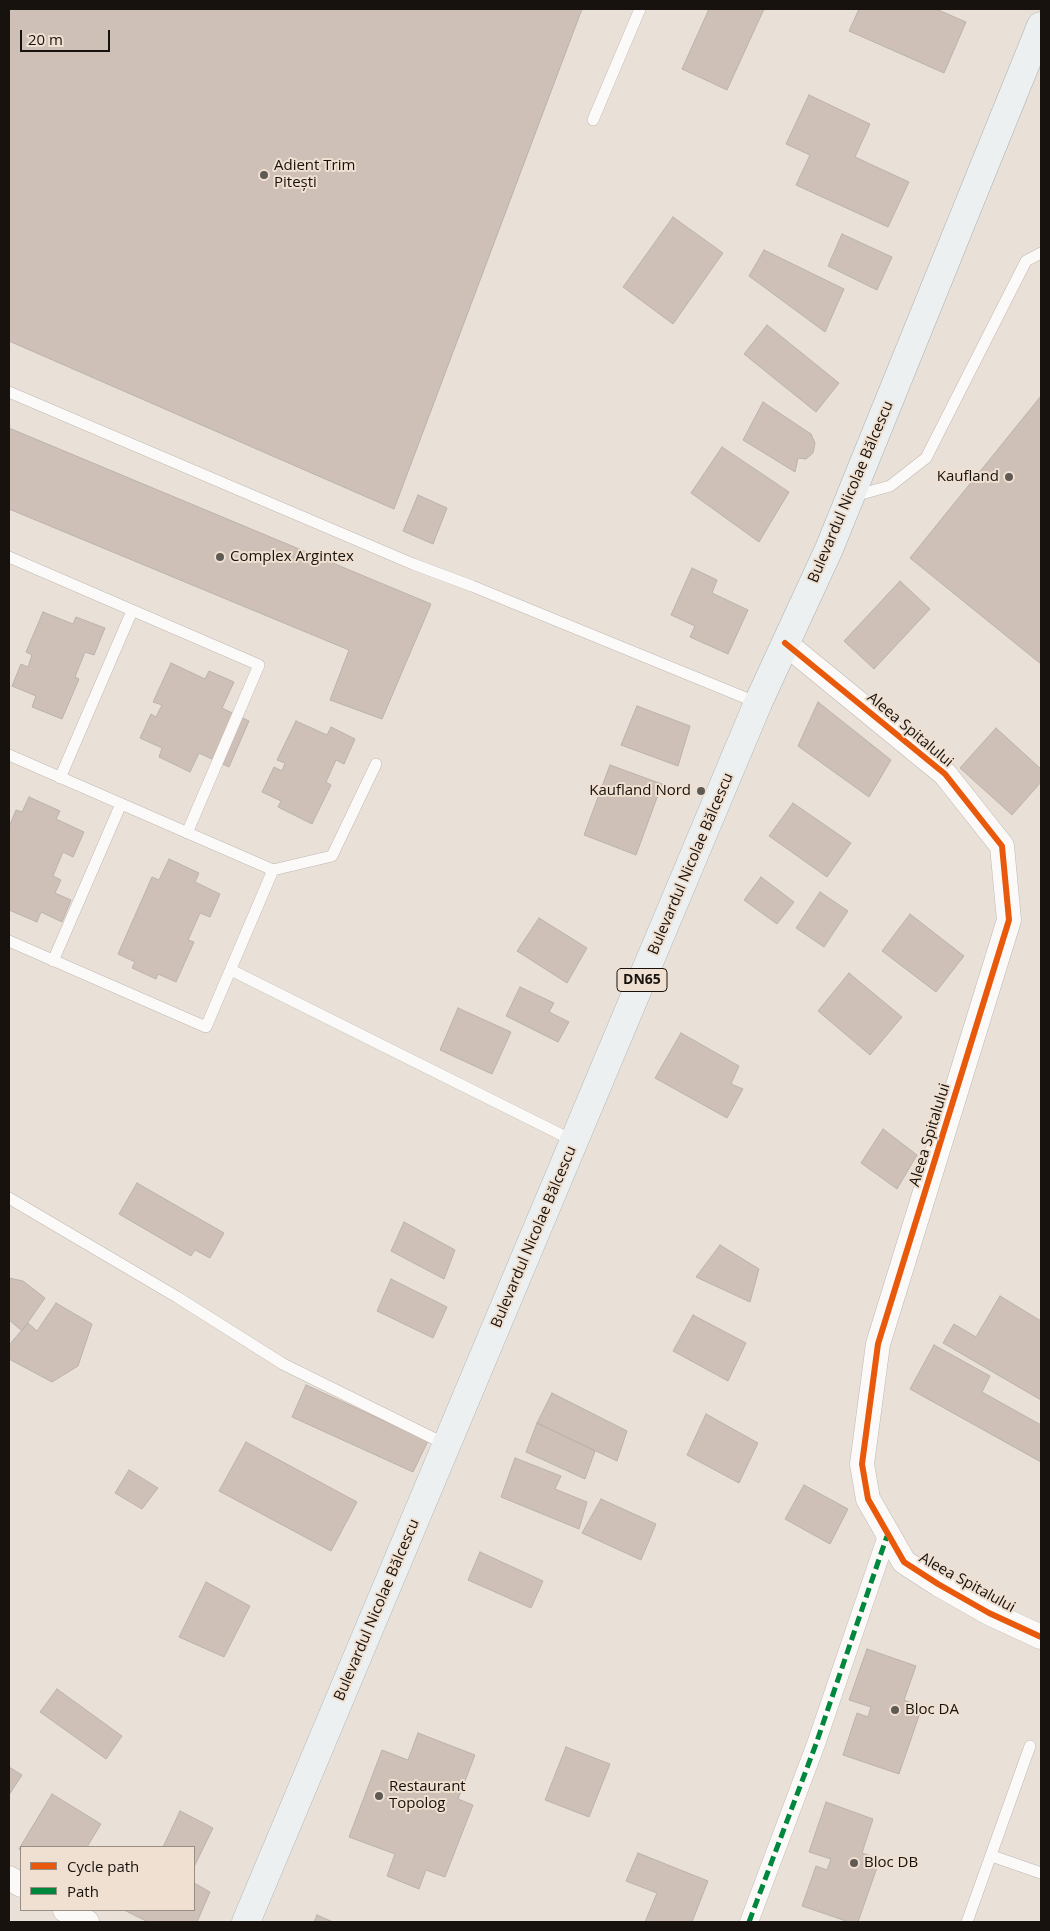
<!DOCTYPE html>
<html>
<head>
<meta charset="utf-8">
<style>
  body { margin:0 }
  #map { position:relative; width:1050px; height:1931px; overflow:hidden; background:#e9e0d8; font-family:"Open Sans",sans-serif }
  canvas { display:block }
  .frame { position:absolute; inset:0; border:10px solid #17120d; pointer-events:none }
  .legend { position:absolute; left:20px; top:1846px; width:175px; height:65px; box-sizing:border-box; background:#f0e0d1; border:1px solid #998e83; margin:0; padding:6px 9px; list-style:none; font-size:15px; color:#17120d }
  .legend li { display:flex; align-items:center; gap:10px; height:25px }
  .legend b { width:25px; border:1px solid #998e83 }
  .scale { position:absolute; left:20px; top:30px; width:90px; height:22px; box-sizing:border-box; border:2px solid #17120d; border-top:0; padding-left:6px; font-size:15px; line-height:18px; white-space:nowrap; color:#17120d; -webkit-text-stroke:4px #f0e0d1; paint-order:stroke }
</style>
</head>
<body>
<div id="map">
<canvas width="1050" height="1931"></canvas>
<div class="frame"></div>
<ul class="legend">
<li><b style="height:6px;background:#e8590c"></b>Cycle path</li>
<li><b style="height:6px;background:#00873e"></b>Path</li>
</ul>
<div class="scale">20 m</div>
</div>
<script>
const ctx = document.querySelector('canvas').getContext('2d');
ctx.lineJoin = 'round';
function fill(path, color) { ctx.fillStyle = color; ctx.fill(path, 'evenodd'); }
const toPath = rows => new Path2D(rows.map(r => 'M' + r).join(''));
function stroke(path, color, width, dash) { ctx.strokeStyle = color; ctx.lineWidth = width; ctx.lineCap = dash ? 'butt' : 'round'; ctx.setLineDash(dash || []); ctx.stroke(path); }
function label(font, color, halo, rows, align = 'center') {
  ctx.font = font + ' "Open Sans",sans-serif'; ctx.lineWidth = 4; ctx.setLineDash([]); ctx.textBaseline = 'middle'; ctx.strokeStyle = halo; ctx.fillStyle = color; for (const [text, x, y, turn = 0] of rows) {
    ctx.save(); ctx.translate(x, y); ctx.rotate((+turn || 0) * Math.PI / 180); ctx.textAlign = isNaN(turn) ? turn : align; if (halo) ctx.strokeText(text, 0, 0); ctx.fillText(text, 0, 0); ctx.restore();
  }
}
const building = toPath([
  [9,9,582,9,394,509,9,341,9,9],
  [709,9,764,9,727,90,682,69,709,9],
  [859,9,936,9,966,22,944,73,849,31,859,9],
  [809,95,870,124,855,157,909,182,888,227,796,185,810,155,786,144,809,95],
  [673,217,723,253,673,324,623,287,673,217],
  [842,234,892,257,877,290,828,266,842,234],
  [764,250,844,289,825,332,749,276,764,250],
  [767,325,839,383,816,412,744,354,767,325],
  [1041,396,1041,664,910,558,1041,396],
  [763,402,811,434,815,443,813,453,806,459,798,458,795,472,743,440,763,402],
  [9,428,431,604,382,719,330,700,349,650,9,509,9,428],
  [722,447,789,492,759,542,691,493,722,447],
  [418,495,447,508,433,544,403,531,418,495],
  [692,568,717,580,712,593,748,610,728,654,690,637,695,626,671,615,692,568],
  [900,581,930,609,874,669,844,641,900,581],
  [43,612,73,624,76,617,105,628,94,655,85,652,75,677,79,679,62,719,32,707,36,696,12,686,21,664,28,667,32,655,26,652,43,612],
  [171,663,205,679,209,671,234,682,222,708,249,721,229,767,199,753,190,772,159,757,162,748,140,738,151,714,156,717,162,705,153,702,171,663],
  [818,702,891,760,869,797,798,746,818,702],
  [637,706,690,726,678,766,621,745,637,706],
  [296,721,327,735,331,727,355,739,344,764,336,760,326,782,331,785,312,824,278,807,281,801,262,792,274,767,282,771,285,763,277,760,296,721],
  [996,728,1041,769,1041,782,1012,815,960,768,996,728],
  [610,765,662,784,636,855,584,835,610,765],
  [29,797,60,811,56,819,84,832,73,857,63,852,53,876,61,880,55,893,71,900,62,922,41,912,37,922,9,910,9,827,16,810,22,812,29,797],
  [793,803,851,843,827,877,769,836,793,803],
  [169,859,199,873,195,882,220,894,210,917,200,913,188,940,194,942,176,982,158,974,156,979,132,968,135,962,118,954,152,877,159,880,169,859],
  [761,877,794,902,777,924,744,900,761,877],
  [820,892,848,911,824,947,796,928,820,892],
  [910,914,964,956,936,992,882,951,910,914],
  [539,918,587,948,567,983,517,951,539,918],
  [849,973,902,1017,870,1055,818,1011,849,973],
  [520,987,554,1003,549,1012,569,1022,558,1042,506,1016,520,987],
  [458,1008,511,1032,492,1074,440,1050,458,1008],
  [681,1033,739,1066,731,1084,743,1089,727,1118,655,1078,681,1033],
  [883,1129,917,1155,897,1189,861,1163,883,1129],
  [137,1183,224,1233,210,1258,195,1250,191,1256,119,1214,137,1183],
  [404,1222,455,1250,444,1279,391,1251,404,1222],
  [720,1245,759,1269,750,1302,696,1277,720,1245],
  [9,1278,23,1281,45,1298,22,1331,9,1320,9,1278],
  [391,1279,447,1307,433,1338,377,1311,391,1279],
  [1000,1296,1041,1321,1041,1400,943,1343,954,1324,976,1337,1000,1296],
  [56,1303,92,1324,78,1366,52,1382,9,1359,9,1345,28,1323,37,1331,56,1303],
  [693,1315,746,1343,728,1381,673,1351,693,1315],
  [934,1345,990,1376,982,1392,1041,1425,1041,1462,910,1389,934,1345],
  [306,1385,428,1441,413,1472,292,1417,306,1385],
  [552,1393,627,1431,617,1461,537,1423,552,1393],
  [706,1414,758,1443,739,1483,687,1455,706,1414],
  [537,1423,595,1451,585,1479,526,1452,537,1423],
  [246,1442,357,1502,331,1551,219,1491,246,1442],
  [515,1458,561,1476,555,1489,587,1502,579,1529,501,1497,515,1458],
  [129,1470,158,1488,142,1509,115,1493,129,1470],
  [804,1485,848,1509,830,1544,785,1519,804,1485],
  [601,1499,656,1524,641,1560,582,1533,601,1499],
  [480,1552,543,1581,531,1608,468,1580,480,1552],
  [206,1582,250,1606,224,1657,179,1637,206,1582],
  [867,1649,916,1666,904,1700,922,1707,899,1774,843,1755,857,1713,868,1717,871,1707,849,1700,867,1649],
  [57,1689,122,1736,106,1759,40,1712,57,1689],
  [418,1733,475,1755,458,1799,473,1805,445,1877,426,1870,419,1889,387,1876,395,1854,349,1837,382,1750,408,1760,418,1733],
  [566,1747,610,1764,589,1817,545,1800,566,1747],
  [9,1767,22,1775,9,1795,9,1767],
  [52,1794,101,1824,87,1847,21,1847,21,1851,19,1849,52,1794],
  [826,1802,873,1819,862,1853,880,1859,858,1922,849,1922,802,1906,816,1866,827,1870,831,1859,809,1852,826,1802],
  [180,1811,213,1828,194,1867,194,1847,163,1847,180,1811],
  [638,1853,708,1881,692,1922,645,1922,657,1893,626,1881,638,1853],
  [194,1883,210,1892,197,1922,148,1922,124,1910,194,1910,194,1883],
  [317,1915,333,1922,314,1922,317,1915]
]);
fill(building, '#cfc0b7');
stroke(building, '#bab2ad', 1);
const service = toPath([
  [593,120,640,9],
  [9,392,413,564,472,586,758,703],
  [854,496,890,486,926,458,1026,261,1041,253],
  [9,557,259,665,187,833],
  [9,755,273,870,332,856,376,764],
  [60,778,132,611],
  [9,941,206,1027,273,870],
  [53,961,121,804],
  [231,970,574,1141],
  [9,1198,177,1297,283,1364,447,1445],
  [992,1856,1041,1873],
  [967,1922,1030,1746]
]);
const pedestrian = toPath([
  [749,1922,816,1744,887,1536]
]);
const minor = toPath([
  [785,643,945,774,1002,846,1009,920,878,1344,862,1464,868,1499,904,1562,938,1584,989,1613,1041,1637],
  [9,1878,21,1885],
  [65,1910,87,1922]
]);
const primary = toPath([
  [246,1922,758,703,829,549,1041,26]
]);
stroke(service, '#bfb8b2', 12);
stroke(pedestrian, '#bfb8b2', 19);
stroke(minor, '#bfb8b2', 25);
stroke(primary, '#acb2b1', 29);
stroke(service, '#fcfaf9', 11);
stroke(pedestrian, '#fcfaf9', 18);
stroke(minor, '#fcfaf9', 24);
stroke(primary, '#ecf0f1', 28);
stroke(toPath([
  [749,1922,816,1744,887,1536]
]), '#00873e', 5, [10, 5]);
stroke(toPath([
  [785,643,945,774,1002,846,1009,920,878,1344,862,1464,868,1499,904,1562,938,1584,989,1613,1041,1637]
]), '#e8590c', 6);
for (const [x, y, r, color] of [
  [264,175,5,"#605a54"],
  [1009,477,5,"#605a54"],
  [220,557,5,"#605a54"],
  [701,791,5,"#605a54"],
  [895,1710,5,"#605a54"],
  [379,1796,5,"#605a54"],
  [854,1863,5,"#605a54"]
]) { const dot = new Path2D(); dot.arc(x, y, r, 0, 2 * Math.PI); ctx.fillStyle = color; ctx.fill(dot); stroke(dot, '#f0e0d1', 2); }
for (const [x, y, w] of [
  [642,980,50]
]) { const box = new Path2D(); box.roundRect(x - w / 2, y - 11.5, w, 23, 4); ctx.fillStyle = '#f0e0d1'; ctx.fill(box); stroke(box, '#17120d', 1); }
label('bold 14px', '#17120d', null, [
  ["DN65",642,980]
]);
label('15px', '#17120d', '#f0e0d1', [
  ["Adient Trim",274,166],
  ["Pitești",274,183],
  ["Kaufland",999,477,"right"],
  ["Complex Argintex",230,557],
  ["Kaufland Nord",691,791,"right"],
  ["Bloc DA",905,1710],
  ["Restaurant",389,1787],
  ["Topolog",389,1804],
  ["Bloc DB",864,1863]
], 'left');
label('15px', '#17120d', '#f0e0d1', [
  ["Bulevardul Nicolae Bălcescu",851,492,-67],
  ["Aleea Spitalului",910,730,40],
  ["Bulevardul Nicolae Bălcescu",691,864,-67],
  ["Aleea Spitalului",930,1135,-73],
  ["Bulevardul Nicolae Bălcescu",534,1237,-67],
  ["Aleea Spitalului",967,1583,29],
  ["Bulevardul Nicolae Bălcescu",377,1610,-67]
]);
</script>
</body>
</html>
